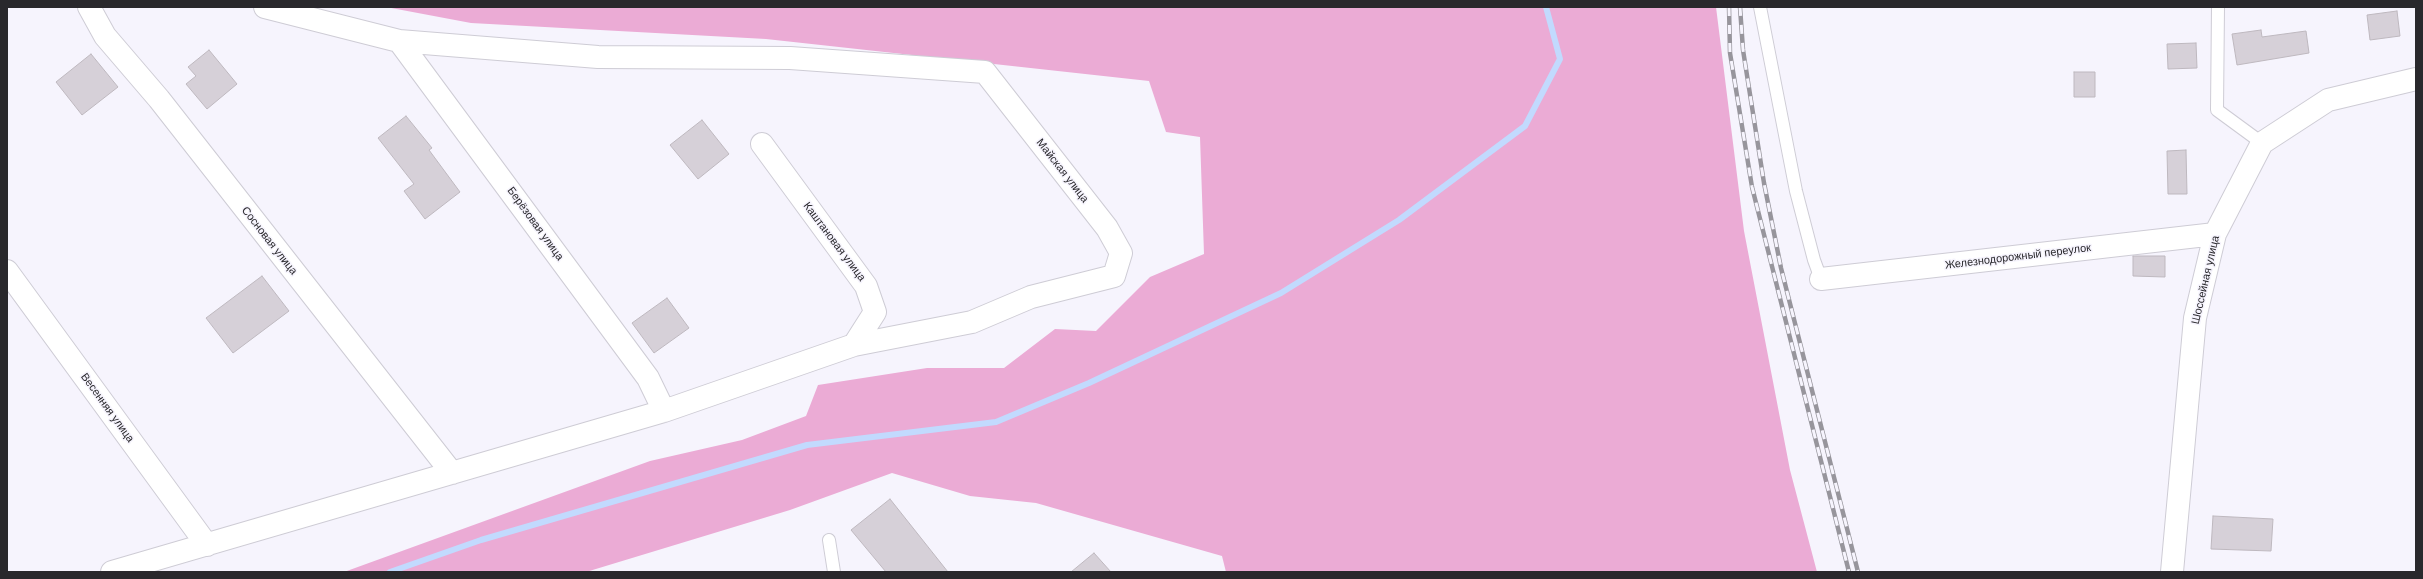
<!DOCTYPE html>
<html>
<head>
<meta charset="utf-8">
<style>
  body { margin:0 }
  #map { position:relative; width:2423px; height:579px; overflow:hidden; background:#f6f4fd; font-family:"DM Sans",sans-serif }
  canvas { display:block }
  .frame { position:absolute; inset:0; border:8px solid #29282c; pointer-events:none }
</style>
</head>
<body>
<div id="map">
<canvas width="2423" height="579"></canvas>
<div class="frame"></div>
</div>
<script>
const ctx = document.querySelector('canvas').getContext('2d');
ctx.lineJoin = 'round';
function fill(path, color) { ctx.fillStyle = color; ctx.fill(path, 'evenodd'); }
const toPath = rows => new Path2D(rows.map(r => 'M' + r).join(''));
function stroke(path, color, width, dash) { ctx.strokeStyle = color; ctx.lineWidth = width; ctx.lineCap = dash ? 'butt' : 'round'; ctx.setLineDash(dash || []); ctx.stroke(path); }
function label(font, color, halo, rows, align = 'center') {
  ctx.font = font + ' "DM Sans",sans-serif'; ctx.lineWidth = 3; ctx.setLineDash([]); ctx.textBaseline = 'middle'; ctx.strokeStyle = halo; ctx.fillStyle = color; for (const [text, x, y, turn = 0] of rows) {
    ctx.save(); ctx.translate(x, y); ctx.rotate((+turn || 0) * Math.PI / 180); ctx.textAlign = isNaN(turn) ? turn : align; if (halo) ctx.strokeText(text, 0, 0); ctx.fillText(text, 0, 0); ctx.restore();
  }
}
fill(toPath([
  [386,7,1716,7,1744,231,1790,470,1817,572,1226,572,1222,556,1036,503,970,496,892,473,790,510,586,572,344,572,650,461,742,440,806,416,818,385,927,368,1004,368,1055,329,1096,331,1150,277,1204,254,1200,137,1166,132,1149,81,766,39,471,23]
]), '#ebabd5');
stroke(toPath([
  [390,572,481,540,807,445,996,422,1089,383,1281,293,1399,220,1525,126,1560,59,1546,7]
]), '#c2dafe', 6);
const building = toPath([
  [2397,11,2400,36,2370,40,2367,15,2397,11],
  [2261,30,2262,37,2306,31,2309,53,2237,65,2232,34,2261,30],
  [2196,43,2197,68,2168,69,2167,44,2196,43],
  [209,50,237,84,207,109,186,84,196,76,188,67,209,50],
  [91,54,118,87,82,115,56,82,91,54],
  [2074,72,2095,72,2095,97,2074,97,2074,72],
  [406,116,432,148,429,150,460,192,425,219,404,191,414,184,378,138,406,116],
  [702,120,729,154,698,179,670,145,702,120],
  [2186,150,2187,194,2168,194,2167,151,2186,150],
  [2133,256,2165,256,2165,277,2133,276,2133,256],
  [262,276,289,311,233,353,206,318,262,276],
  [667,298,689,328,654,353,632,323,667,298],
  [890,499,948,572,886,572,851,530,890,499],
  [2213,516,2273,519,2271,551,2211,549,2213,516],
  [1094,553,1111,572,1071,572,1094,553]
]);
fill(building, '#d6d0d8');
stroke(building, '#beb8bf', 1);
const service = toPath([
  [1760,7,1796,191,1814,260,1821,279],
  [2218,7,2217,110,2262,143],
  [829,540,834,572]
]);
const minor = toPath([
  [89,7,105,36,159,99,452,473],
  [399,41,648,378,664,411],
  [762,144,866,286,875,312,854,345],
  [7,271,207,545],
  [1821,279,2215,234],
  [112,572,664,411,854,345,972,322,1031,297,1114,276,1121,253,1107,228,985,72,790,58,598,57,399,41,265,7],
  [2172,572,2195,318,2215,234,2262,143,2328,100,2416,79]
]);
stroke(service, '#ceccd5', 14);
stroke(minor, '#ceccd5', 24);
stroke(service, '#fff', 12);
stroke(minor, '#fff', 22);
const rail = toPath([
  [1729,7,1730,53,1752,187,1849,572],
  [1740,7,1743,50,1764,183,1781,268,1858,572]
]);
stroke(rail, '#97959c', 4.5);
stroke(rail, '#f6f4fd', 3, [9]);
label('11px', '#29282c', '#f6f4fd', [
  ["Майская улица",1062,171,52],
  ["Берёзовая улица",535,224,54],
  ["Сосновая улица",269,241,52],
  ["Каштановая улица",834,242,53],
  ["Железнодорожный переулок",2018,257,-7],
  ["Шоссейная улица",2206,280,-77],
  ["Весенняя улица",107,408,54]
]);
</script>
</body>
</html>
